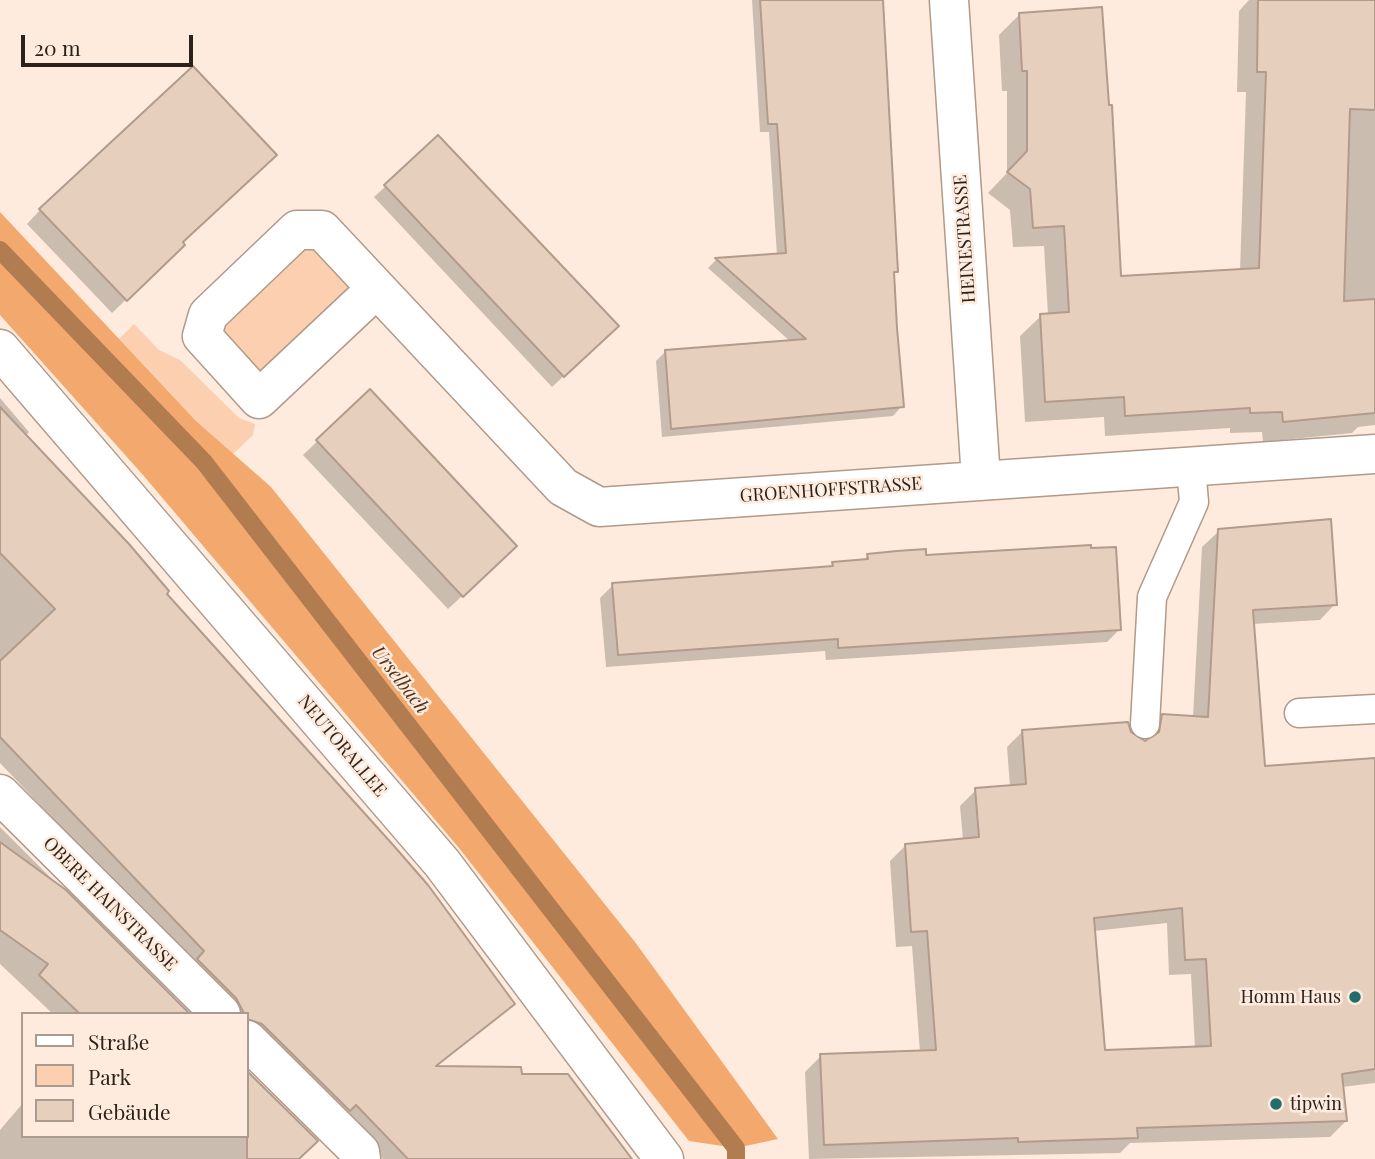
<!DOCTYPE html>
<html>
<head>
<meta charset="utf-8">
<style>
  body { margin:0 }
  #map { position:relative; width:1375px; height:1159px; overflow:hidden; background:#feebdd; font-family:"Playfair Display",serif }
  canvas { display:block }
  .legend { position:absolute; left:21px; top:1012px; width:228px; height:126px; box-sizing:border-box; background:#feebdd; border:2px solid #aa9b90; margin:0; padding:9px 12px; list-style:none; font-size:21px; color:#2b221c }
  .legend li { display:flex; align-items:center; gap:14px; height:35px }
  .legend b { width:35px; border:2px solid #aa9b90 }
  .scale { position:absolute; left:21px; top:35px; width:172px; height:32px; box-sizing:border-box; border:4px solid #2b221c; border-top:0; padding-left:9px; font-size:21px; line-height:24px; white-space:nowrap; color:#2b221c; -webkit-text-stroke:5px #feebdd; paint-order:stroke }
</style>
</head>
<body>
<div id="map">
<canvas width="1375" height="1159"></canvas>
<ul class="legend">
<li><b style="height:9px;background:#fff"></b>Straße</li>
<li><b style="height:19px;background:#fbcfaf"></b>Park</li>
<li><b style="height:19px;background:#e7cfbe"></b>Gebäude</li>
</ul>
<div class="scale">20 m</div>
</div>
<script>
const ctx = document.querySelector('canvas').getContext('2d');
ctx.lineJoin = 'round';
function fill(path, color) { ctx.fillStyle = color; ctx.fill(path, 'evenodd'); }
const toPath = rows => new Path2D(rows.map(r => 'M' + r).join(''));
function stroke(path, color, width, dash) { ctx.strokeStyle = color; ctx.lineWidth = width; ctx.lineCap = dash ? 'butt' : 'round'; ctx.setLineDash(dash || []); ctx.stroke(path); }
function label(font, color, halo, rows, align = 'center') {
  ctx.font = font + ' "Playfair Display",serif'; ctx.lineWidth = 5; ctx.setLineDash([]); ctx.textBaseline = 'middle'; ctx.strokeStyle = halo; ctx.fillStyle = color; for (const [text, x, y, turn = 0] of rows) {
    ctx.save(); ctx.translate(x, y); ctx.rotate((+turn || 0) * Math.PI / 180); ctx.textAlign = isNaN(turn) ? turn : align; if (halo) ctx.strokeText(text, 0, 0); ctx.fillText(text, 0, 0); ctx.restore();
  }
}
fill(toPath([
  [314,246,352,287,261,378,222,335,224,323,302,249],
  [134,324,159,350,180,360,239,418,255,424,253,435,233,454,196,421,119,339]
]), '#fbcfaf');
fill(toPath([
  [0,212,196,421,271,487,635,942,778,1139,736,1148,689,1141,459,848,143,475,0,315]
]), '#f3a86e');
fill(toPath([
  [752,0,881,0,896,271,893,275,902,406,893,416,662,437,656,361,665,352,791,342,708,268,716,260,777,256,769,132,760,132],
  [1249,0,1375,0,1375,425,1358,427,1352,433,1263,442,1262,432,1230,433,1230,428,1105,436,1104,417,1025,422,1020,336,1041,316,1048,315,1044,246,1013,247,1010,210,988,193,1007,173,1007,91,1002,91,999,35,1019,15,1119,278,1240,271,1246,92,1237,92,1239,11],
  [386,186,606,337,552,387,374,197],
  [40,210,181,243,183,245,112,313,27,224],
  [370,391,501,560,448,609,303,455],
  [0,398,29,432,25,437,164,594,513,1004,434,1068,520,1076,625,1159,383,1159,342,1117,247,1035,247,1014,225,1014,140,910,0,763],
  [1330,521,1335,604,1320,620,1252,624,1264,768,1375,767,1375,1083,1342,1087,1346,1121,1330,1137,1130,1143,1120,1153,809,1159,805,1072,821,1056,920,1052,912,946,896,947,890,861,906,845,963,840,960,806,976,790,1010,787,1007,747,1023,731,1129,733,1145,743,1147,732,1163,716,1193,717,1202,547,1219,531],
  [1167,923,1169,975,1191,974,1195,1049,1103,1052,1094,931],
  [868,555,925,557,1120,629,1107,642,826,660,825,651,606,667,600,598,613,585,829,568,833,564,862,562],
  [0,827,187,1014,53,1014,0,964],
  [247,1073,315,1141,297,1159,0,1159,0,1130,23,1103,23,1136,247,1136]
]), '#0003');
stroke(toPath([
  [0,250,204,462,736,1148,736,1159]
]), '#b27c51', 18);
const building = toPath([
  [760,0,883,0,898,272,894,272,897,328,904,407,671,429,665,350,806,339,715,258,786,253,777,124,768,124,760,0],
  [1258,0,1375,0,1375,110,1350,109,1344,301,1375,299,1375,413,1283,422,1282,412,1250,413,1250,408,1125,416,1124,397,1045,402,1040,314,1069,312,1064,226,1033,228,1030,189,1007,172,1027,151,1027,71,1022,71,1019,13,1102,7,1109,105,1112,105,1121,276,1259,268,1266,72,1257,72,1258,0],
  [193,66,277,155,183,242,185,245,127,301,39,209,193,66],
  [438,135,619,326,564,377,384,185,438,135],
  [370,389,517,546,463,597,316,440,370,389],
  [0,407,129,544,169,591,167,594,394,846,428,885,515,1004,436,1066,521,1067,522,1074,568,1074,632,1159,408,1159,356,1105,350,1111,262,1024,247,1019,236,998,197,959,204,951,0,737,0,661,55,609,0,553,0,407],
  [1331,519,1337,605,1253,610,1265,766,1375,758,1375,1069,1342,1074,1347,1121,1137,1128,1138,1138,1018,1142,1018,1138,824,1145,820,1054,936,1050,927,931,911,932,905,844,979,837,975,788,1026,784,1022,730,1128,722,1131,732,1145,741,1159,732,1162,714,1208,717,1218,529,1331,519],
  [1182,908,1185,960,1206,959,1211,1046,1105,1050,1094,918,1182,908],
  [1091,545,1091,548,1116,547,1121,630,838,648,838,639,618,655,612,583,833,566,832,562,868,559,867,554,897,551,926,549,926,555,1091,545],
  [0,842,66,890,190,1014,80,1014,39,975,48,964,0,930,0,842],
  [247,1071,318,1141,299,1159,247,1159,247,1071]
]);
fill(building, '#e7cfbe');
stroke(building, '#b29b8b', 2);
const lane = toPath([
  [1299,713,1375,709],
  [1145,724,1152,597,1194,502,1191,467]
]);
const street = toPath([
  [949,0,981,479],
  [376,289,259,399,202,336,208,315,297,230,322,230,563,487,599,507,1375,454],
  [0,349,442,863,664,1159],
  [0,794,221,1014],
  [247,1040,360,1152,361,1159]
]);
stroke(lane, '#b09a89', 31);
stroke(street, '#b09a89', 41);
stroke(lane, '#fff', 28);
stroke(street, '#fff', 38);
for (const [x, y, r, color] of [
  [1355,997,7,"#206c6e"],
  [1276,1104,7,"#206c6e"]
]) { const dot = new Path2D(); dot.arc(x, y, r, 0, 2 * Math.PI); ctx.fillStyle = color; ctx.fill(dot); stroke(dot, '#feebdd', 2.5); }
label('18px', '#2b221c', '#feebdd', [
  ["HEINESTRASSE",965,239,-94],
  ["GROENHOFFSTRASSE",831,490,-4],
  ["NEUTORALLEE",342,746,50],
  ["OBERE HAINSTRASSE",110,904,45]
]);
label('18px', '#2b221c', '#feebdd', [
  ["Homm Haus",1341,997],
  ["tipwin",1290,1104,"left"]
], 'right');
label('italic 19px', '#51331a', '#feebdd', [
  ["Urselbach",400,680,52]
]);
</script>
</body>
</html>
